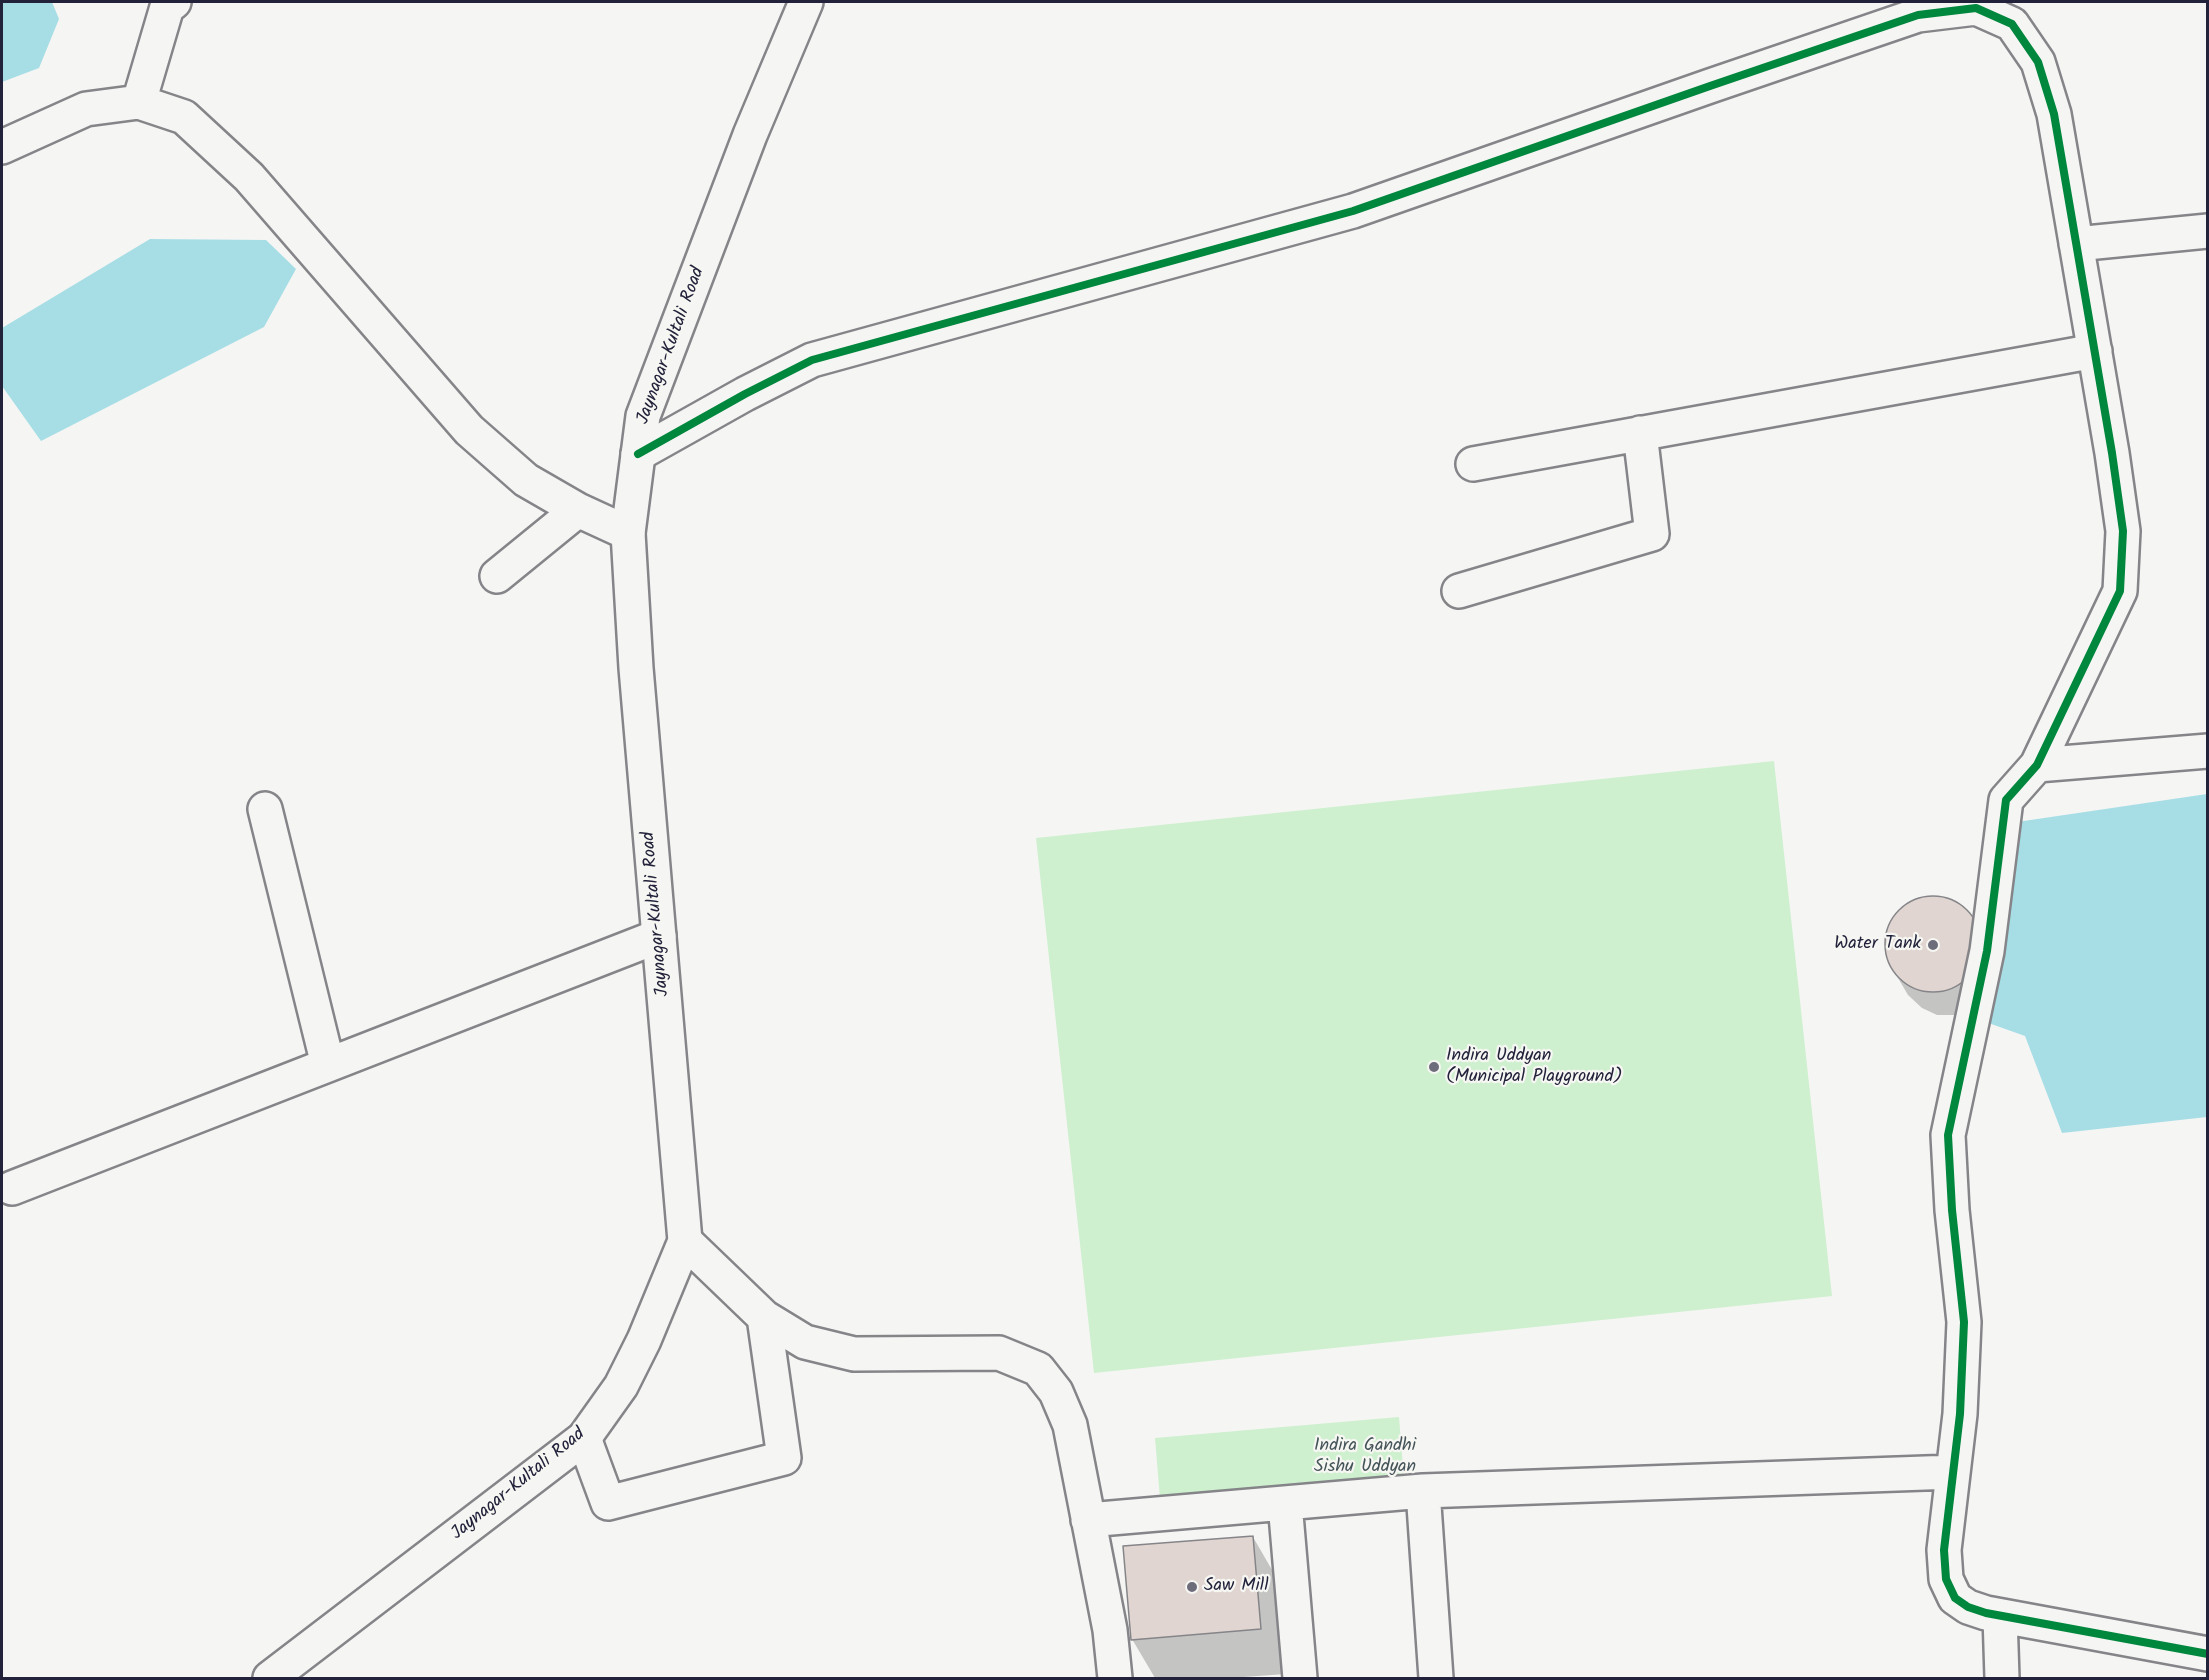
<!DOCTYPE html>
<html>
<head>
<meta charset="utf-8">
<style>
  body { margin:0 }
  #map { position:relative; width:2209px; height:1680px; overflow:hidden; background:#f5f5f3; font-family:Kalam,sans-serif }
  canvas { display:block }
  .frame { position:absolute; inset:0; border:3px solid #22223b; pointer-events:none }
</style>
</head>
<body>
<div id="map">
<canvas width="2209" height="1680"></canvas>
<div class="frame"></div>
</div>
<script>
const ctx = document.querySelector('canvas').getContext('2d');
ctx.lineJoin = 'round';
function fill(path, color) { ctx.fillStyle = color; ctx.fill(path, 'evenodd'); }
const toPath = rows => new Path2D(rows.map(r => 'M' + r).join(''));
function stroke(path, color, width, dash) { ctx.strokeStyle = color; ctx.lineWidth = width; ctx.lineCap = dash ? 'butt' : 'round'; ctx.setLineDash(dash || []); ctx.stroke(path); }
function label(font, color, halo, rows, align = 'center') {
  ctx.font = font + ' Kalam,sans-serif'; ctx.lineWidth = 4.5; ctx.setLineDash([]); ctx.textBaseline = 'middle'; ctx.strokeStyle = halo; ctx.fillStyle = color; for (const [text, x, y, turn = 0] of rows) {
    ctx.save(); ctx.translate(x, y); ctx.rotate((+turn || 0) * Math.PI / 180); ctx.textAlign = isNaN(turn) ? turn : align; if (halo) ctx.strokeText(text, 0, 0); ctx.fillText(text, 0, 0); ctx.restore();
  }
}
fill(toPath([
  [1774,761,1832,1296,1094,1373,1036,838],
  [1399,1417,1405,1492,1161,1511,1155,1438]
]), '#cef0cf');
fill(toPath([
  [2,2,52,2,59,19,39,68,2,82],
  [150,239,266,240,296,269,264,327,41,441,2,386,2,328],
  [2207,794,2207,1117,2062,1133,2025,1036,1980,1020,2010,823]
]), '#a7dee6');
fill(toPath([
  [1932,896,1955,902,1972,917,1986,941,1970,1010,1956,1015,1937,1015,1922,1008,1908,995,1894,971,1886,950,1887,933,1893,918,1906,904,1918,899],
  [1253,1537,1279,1582,1286,1674,1229,1678,1155,1678,1132,1639]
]), '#0003');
const building = toPath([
  '1885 944a48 48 0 1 1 96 0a48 48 0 1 1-96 0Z',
  [1253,1536,1261,1629,1131,1640,1123,1546,1253,1536]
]);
fill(building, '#e0d5d0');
stroke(building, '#858589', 1.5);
const minor = toPath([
  [139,102,167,7,174,2],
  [2,147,86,109,139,102,184,117,249,177,469,430,526,480,578,510,628,533],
  [2076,244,2208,231],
  [638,454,745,394,812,360,1353,211,1710,86,1918,15,1976,8,2012,24,2038,62,2054,114,2112,453,2123,531,2120,591,2037,765,2006,800,1987,951,1948,1135,1952,1210,1964,1322,1960,1414,1944,1550,1946,1579,1955,1598,1968,1607,1986,1613,2208,1654],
  [1473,464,2095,351],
  [497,576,578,510],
  [1459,591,1652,534,1640,433],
  [2037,765,2208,751],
  [265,809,328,1065],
  [12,1188,659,936],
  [685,1241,764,1317,805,1342,854,1354,999,1353,1038,1369,1056,1392,1070,1425,1110,1630,1115,1678],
  [584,1438,608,1503,784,1458,764,1317],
  [1423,1491,1436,1678],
  [1285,1503,1300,1678],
  [1088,1520,1423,1491,1953,1472],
  [2000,1616,2002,1678]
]);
const secondary = toPath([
  [270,1678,584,1438,621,1386,644,1340,685,1241,636,668,628,533,643,416,750,135,806,2]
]);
stroke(minor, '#858589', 38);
stroke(secondary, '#858589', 38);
stroke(minor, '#f5f5f3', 33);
stroke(secondary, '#f5f5f3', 33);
stroke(toPath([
  [638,454,745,394,812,360,1353,211,1710,86,1918,15,1976,8,2012,24,2038,62,2054,114,2112,453,2123,531,2120,591,2037,765,2006,800,1987,951,1948,1135,1952,1210,1964,1322,1960,1414,1944,1550,1946,1579,1955,1598,1968,1607,1986,1613,2208,1654]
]), '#00873e', 8);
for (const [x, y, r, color] of [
  [1933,945,6,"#6c6c7b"],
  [1434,1067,6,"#6c6c7b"],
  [1192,1587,6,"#6c6c7b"]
]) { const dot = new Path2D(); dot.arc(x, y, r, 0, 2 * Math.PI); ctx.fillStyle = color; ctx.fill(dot); stroke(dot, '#f6f6f2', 2); }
label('18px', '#22223b', '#f6f6f2', [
  ["Jaynagar-Kultali Road",672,346,-70],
  ["Jaynagar-Kultali Road",657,914,-95],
  ["Jaynagar-Kultali Road",519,1485,-39]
]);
label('18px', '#22223b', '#f6f6f2', [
  ["Water Tank",1921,945,"right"],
  ["Indira Uddyan",1446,1057],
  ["(Municipal Playground)",1446,1078],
  ["Saw Mill",1204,1587]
], 'left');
label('18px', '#455459', '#f6f6f2', [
  ["Indira Gandhi",1365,1447],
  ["Sishu Uddyan",1365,1468]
]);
</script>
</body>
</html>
